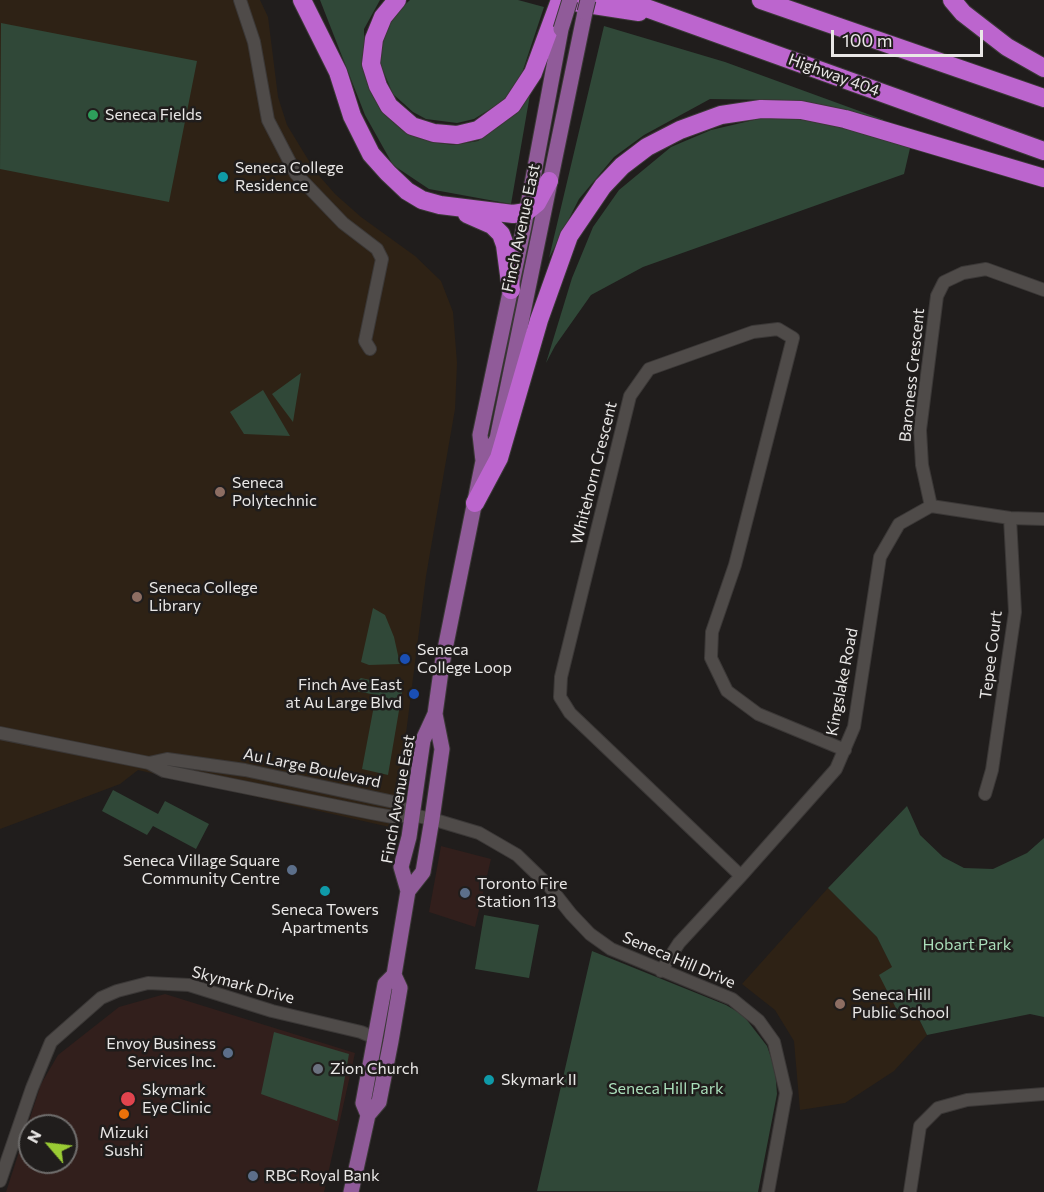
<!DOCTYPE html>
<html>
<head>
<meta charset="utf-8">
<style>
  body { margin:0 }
  #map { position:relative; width:1044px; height:1192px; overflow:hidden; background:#201d1c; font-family:Commissioner,sans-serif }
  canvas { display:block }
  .north { position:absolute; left:18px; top:1114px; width:60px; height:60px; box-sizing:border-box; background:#201d1c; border:2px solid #706e6d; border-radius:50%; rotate:298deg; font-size:16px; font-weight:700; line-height:24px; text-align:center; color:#e9e7e6 }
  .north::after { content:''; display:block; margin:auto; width:21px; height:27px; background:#9acb34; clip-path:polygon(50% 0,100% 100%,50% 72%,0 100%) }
  .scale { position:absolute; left:831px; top:30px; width:152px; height:27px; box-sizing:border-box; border:3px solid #e9e7e6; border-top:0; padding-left:8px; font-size:18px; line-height:21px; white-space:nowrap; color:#e9e7e6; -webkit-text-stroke:4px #201d1c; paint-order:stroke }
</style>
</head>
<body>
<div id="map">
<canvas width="1044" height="1192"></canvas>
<div class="north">N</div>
<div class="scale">100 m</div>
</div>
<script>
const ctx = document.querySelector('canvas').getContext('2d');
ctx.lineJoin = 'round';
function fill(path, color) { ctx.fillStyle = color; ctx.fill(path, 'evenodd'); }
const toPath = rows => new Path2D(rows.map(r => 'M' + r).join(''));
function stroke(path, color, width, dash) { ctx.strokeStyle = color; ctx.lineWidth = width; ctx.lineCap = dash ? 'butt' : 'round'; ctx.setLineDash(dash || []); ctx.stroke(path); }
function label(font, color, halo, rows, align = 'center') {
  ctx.font = font + ' Commissioner,sans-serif'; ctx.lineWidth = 5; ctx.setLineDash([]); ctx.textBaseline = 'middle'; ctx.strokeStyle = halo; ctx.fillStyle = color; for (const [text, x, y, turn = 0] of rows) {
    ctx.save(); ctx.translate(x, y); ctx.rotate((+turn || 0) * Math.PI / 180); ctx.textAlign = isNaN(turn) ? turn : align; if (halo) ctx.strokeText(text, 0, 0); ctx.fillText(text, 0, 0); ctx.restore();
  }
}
fill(toPath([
  [441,846,491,859,475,927,429,912],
  [165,994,355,1053,324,1192,6,1192,41,1084,58,1055,119,1007],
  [30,1126,66,1126,66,1162,30,1162]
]), '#321f1c');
fill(toPath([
  [0,0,260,0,268,17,278,97,287,125,315,171,335,194,361,217,415,256,441,281,453,312,457,363,455,409,426,576,394,828,138,770,120,784,0,829],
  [828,888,877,937,927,1035,894,1071,845,1103,800,1110,794,1041,775,1010,742,984]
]), '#2e2215');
fill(toPath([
  [320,0,380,0,364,29,365,74,408,131,430,142,454,145,478,141,515,114,532,83,511,204,429,189,393,165,365,115],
  [410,0,518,0,544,7,520,79,505,100,474,119,457,123,426,119,413,112,393,94,381,66,381,41,393,16],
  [1,23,197,61,169,202,0,169],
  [604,26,725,62,884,120,882,124,784,100,710,99,644,135,614,157,579,199,549,258],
  [758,119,809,119,911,144,904,174,643,267,591,295,555,346,546,363,572,278,593,227,619,190,671,147,711,130],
  [301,373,293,422,272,394],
  [263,390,290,436,244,434,230,412],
  [373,608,385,615,394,637,400,664,369,665,361,662],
  [361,678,403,687,388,775,362,769,376,695,346,689],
  [113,790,158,814,165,801,209,824,196,849,153,826,147,835,102,811],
  [907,806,920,835,943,857,964,868,993,869,1027,853,1044,838,1044,1017,1030,1014,927,1035,913,1007,899,1014,879,975,892,967,877,937,828,888],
  [484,915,539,925,529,978,475,969],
  [592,951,726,1005,743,1015,767,1046,775,1069,777,1094,758,1192,537,1191],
  [274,1032,349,1054,337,1121,261,1094]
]), '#304838');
const minor = toPath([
  [240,0,254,42,268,120,296,174,343,223,377,249,382,259,365,341,370,349],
  [931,506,922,465,920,430,937,296,944,282,963,273,986,269,1044,290],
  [0,733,149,763,164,771,371,813,393,817,412,815,432,819,479,833,517,855,549,886,571,914,590,934,611,949,732,999,759,1021,774,1042,786,1093,768,1192],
  [149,763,167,759,245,770,394,802,412,815],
  [985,794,992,770,1015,612,1010,518],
  [741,876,570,713,560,697,561,677,630,396,649,369,753,332,778,329,793,338,735,565,712,632,711,658,727,691,758,714,845,750],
  [661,971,679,943,741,876,836,769,854,727,880,557,899,524,931,506,1010,518,1044,519],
  [0,1181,32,1088,51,1042,101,998,117,991,148,983,189,985,272,1011,361,1032,375,1038],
  [910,1192,920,1126,938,1108,967,1100,1044,1094]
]);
const major = toPath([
  [483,461,497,439,585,12],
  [408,891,423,872,432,819,442,749,435,714],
  [368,1115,363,1103,375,1038,385,984,394,975],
  [351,1192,368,1115,379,1102,391,1041,400,988,394,975,408,891,401,867,409,837,423,740,435,714,442,664,483,461,480,435,524,226,561,29]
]);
const highway = toPath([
  [302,0,338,72,352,116,371,154,388,173,407,191,422,200,440,205,513,214,526,212,537,203,549,181],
  [397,0,383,17,374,39,371,64,378,86,389,106,412,126,434,133,457,135,478,130,512,105,533,73,560,0],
  [561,0,639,12],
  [624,0,1044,151],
  [761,0,1044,98],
  [952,0,963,13,1007,47,1044,68],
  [467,214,492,225,501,234,505,245,511,290],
  [475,503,499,458,539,320,569,236,603,186,622,166,647,147,680,130,721,115,761,109,801,110,845,119,1044,178]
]);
stroke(minor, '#3b3837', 14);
stroke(major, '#3b3837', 17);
stroke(highway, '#3b3837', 20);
stroke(minor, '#4f4b49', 12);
stroke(major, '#905b99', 15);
stroke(highway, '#bc65ce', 18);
const majorBridge = toPath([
  [585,12,588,0],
  [561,29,570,0]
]);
stroke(majorBridge, '#3b3837', 17, []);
stroke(majorBridge, '#905b99', 15);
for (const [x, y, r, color] of [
  [93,115,6,"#2e9e5b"],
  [223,177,6,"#0f9aa8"],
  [220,492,6,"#8d6e63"],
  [137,597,6,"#8d6e63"],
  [405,659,6,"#1a4fb4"],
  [414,694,6,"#1a4fb4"],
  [292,870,6,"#5c6f8a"],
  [325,891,6,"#0f9aa8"],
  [465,893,6,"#5c6f8a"],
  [840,1004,6,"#8d6e63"],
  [228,1053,6,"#5c6f8a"],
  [318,1069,6,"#6b7280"],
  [489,1080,6,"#0f9aa8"],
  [128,1099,8,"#e0444e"],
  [124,1114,6,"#e8710a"],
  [253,1176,6,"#5c6f8a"]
]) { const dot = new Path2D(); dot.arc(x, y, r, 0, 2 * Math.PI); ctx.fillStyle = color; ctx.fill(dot); stroke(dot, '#201d1c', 2); }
label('16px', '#e9e7e6', '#201d1c', [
  ["Highway 404",834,75,20],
  ["Finch Avenue East",521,228,-78],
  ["Baroness Crescent",912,375,-84],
  ["Whitehorn Crescent",594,473,-76],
  ["Tepee Court",991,655,-83],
  ["Kingslake Road",842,682,-79],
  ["Au Large Boulevard",312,768,12],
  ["Finch Avenue East",398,799,-80],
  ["Seneca Hill Drive",679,960,23],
  ["Skymark Drive",243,985,15]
]);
label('16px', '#e9e7e6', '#201d1c', [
  ["Seneca Fields",105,115],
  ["Seneca College",235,168],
  ["Residence",235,186],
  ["Seneca",232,483],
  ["Polytechnic",232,501],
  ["Seneca College",149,588],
  ["Library",149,606],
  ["Seneca",417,650],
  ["College Loop",417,668],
  ["Finch Ave East",402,685,"right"],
  ["at Au Large Blvd",402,703,"right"],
  ["Seneca Village Square",280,861,"right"],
  ["Community Centre",280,879,"right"],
  ["Toronto Fire",477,884],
  ["Station 113",477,902],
  ["Seneca Towers",325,910,"center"],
  ["Apartments",325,928,"center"],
  ["Seneca Hill",852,995],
  ["Public School",852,1013],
  ["Envoy Business",216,1044,"right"],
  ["Services Inc.",216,1062,"right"],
  ["Zion Church",330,1069],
  ["Skymark II",501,1080],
  ["Skymark",142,1090],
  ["Eye Clinic",142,1108],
  ["Mizuki",124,1133,"center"],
  ["Sushi",124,1151,"center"],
  ["RBC Royal Bank",265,1176]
], 'left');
label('16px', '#aadeba', '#201d1c', [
  ["Hobart Park",967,945],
  ["Seneca Hill Park",666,1089]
]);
</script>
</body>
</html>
